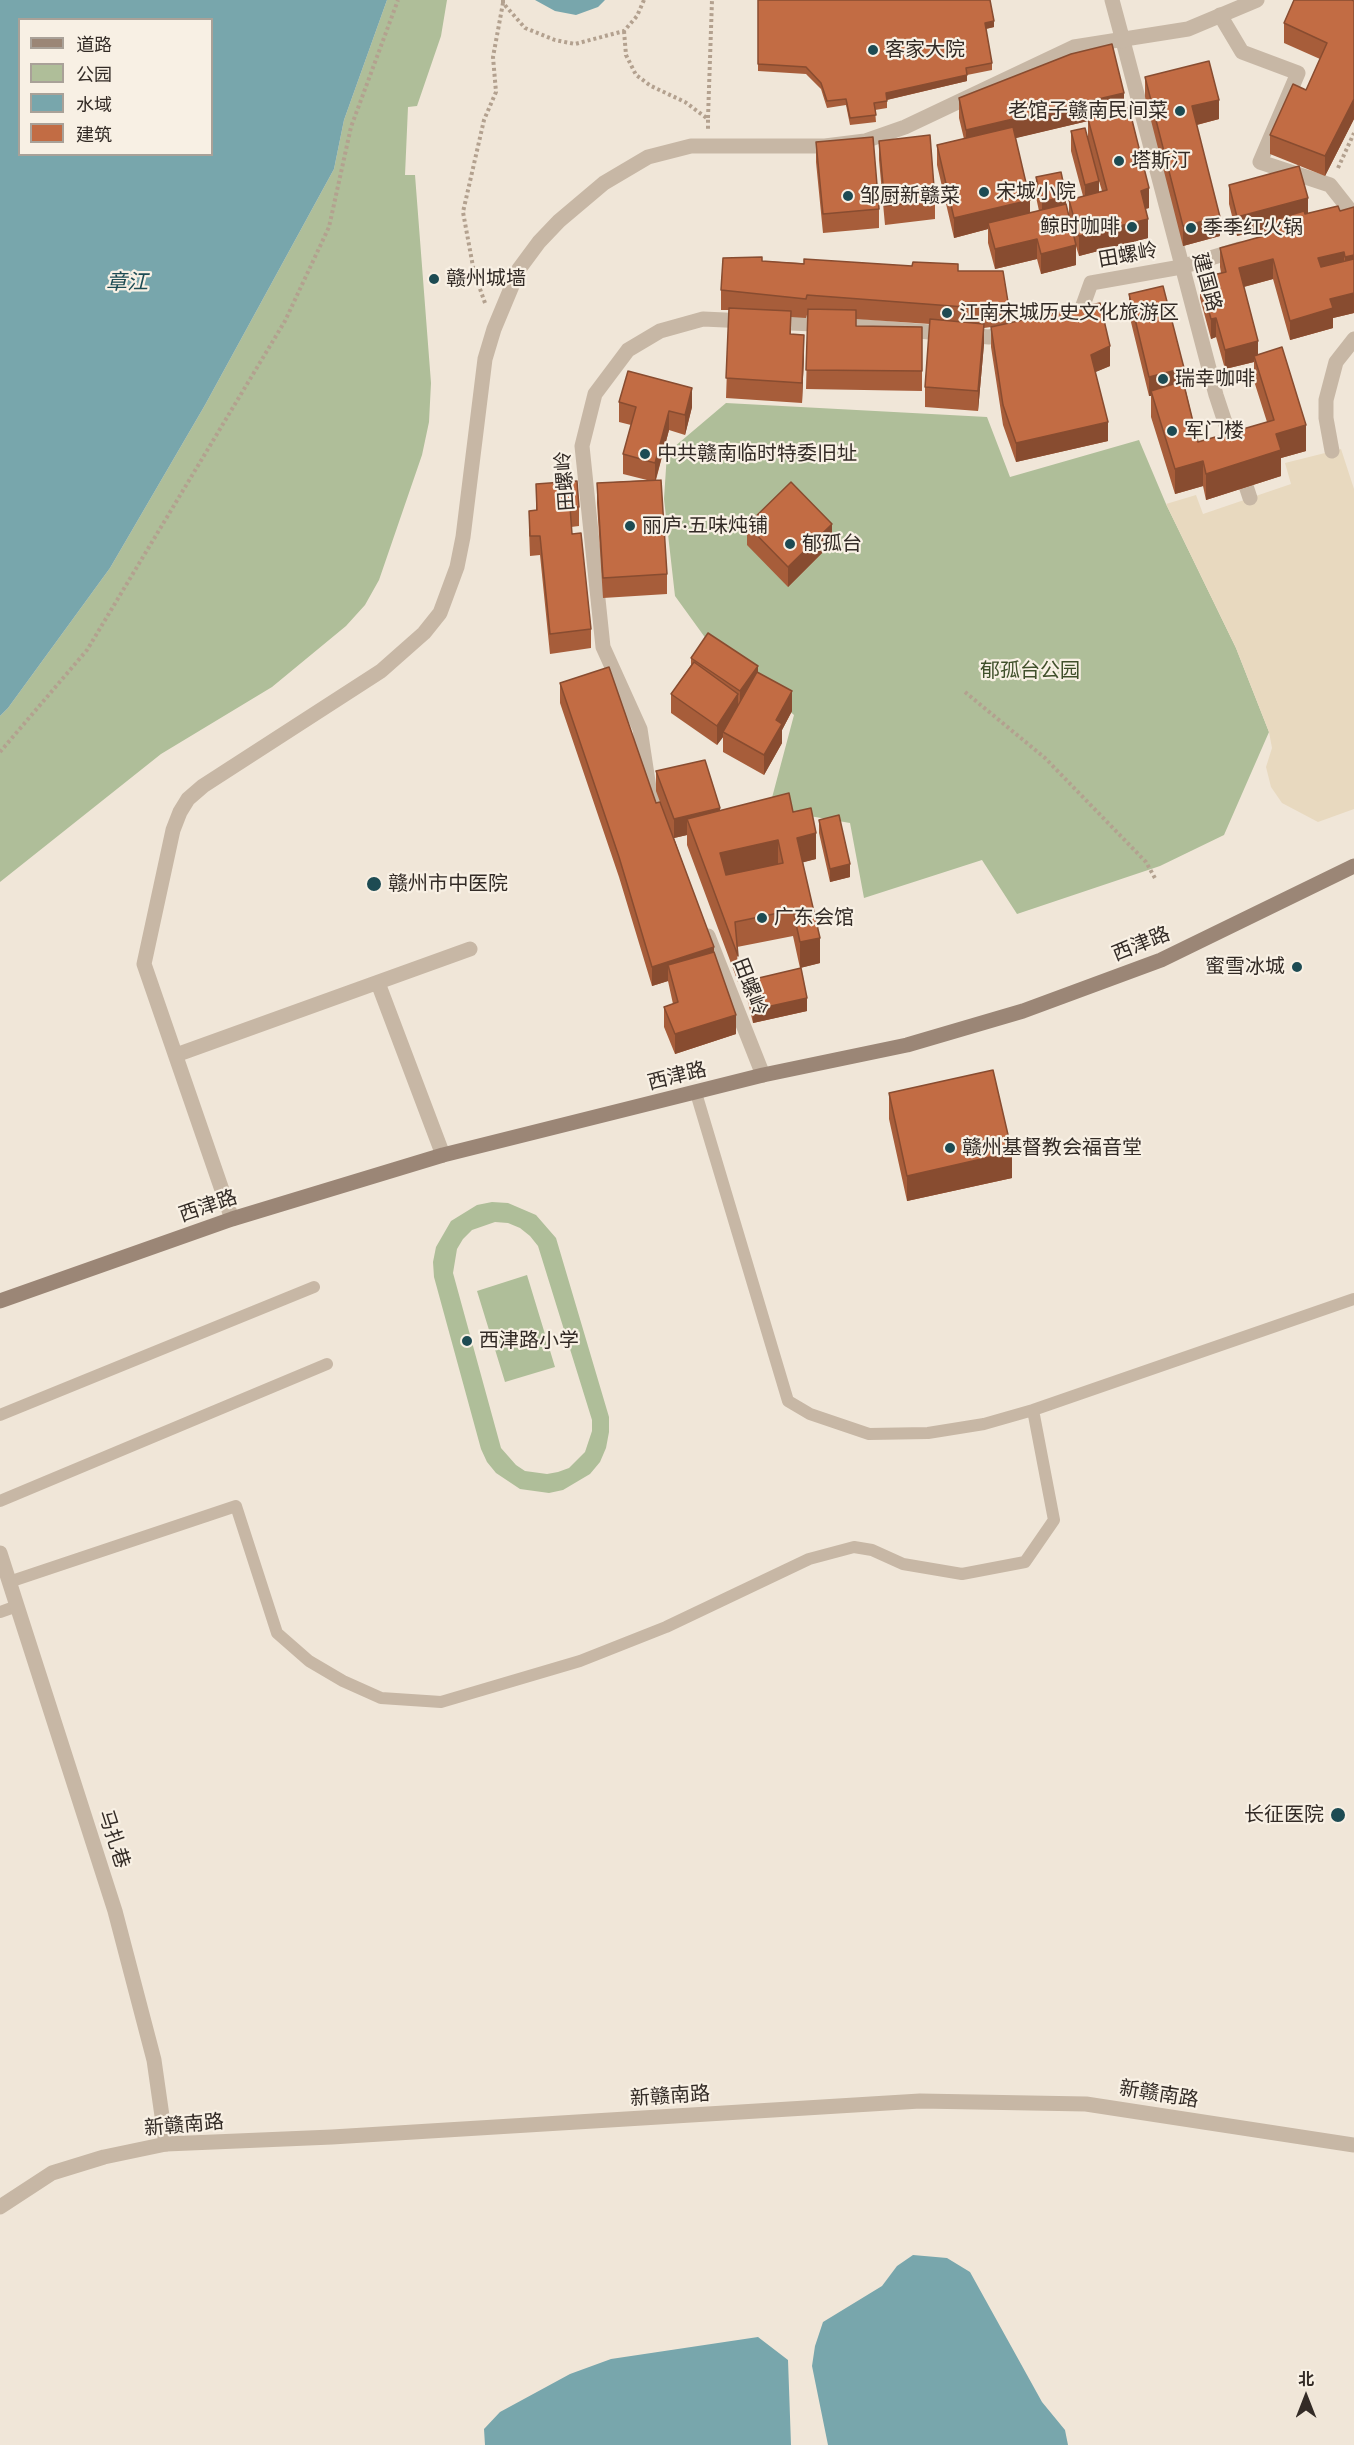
<!DOCTYPE html>
<html>
<head>
<meta charset="utf-8">
<style>
  body { margin:0 }
  #map { position:relative; width:1354px; height:2445px; overflow:hidden; background:#f0e6d8; font-family:"Golos Text","Noto Sans SC",sans-serif }
  canvas { display:block }
  .legend { position:absolute; left:18px; top:18px; width:195px; height:138px; box-sizing:border-box; background:#f8f0e4; border:2px solid #a9a198; margin:0; padding:8px 10px; list-style:none; font-size:18px; color:#332b26 }
  .legend li { display:flex; align-items:center; gap:12px; height:30px }
  .legend b { width:30px; border:2px solid #a9a198 }
  .north { position:absolute; left:1276px; top:2367px; width:60px; height:60px; -webkit-text-stroke:4px #f8f0e4; paint-order:stroke; rotate:0deg; font-size:16px; font-weight:700; line-height:24px; text-align:center; color:#332b26 }
  .north::after { content:''; display:block; margin:auto; width:21px; height:27px; background:#332b26; clip-path:polygon(50% 0,100% 100%,50% 72%,0 100%) }
</style>
</head>
<body>
<div id="map">
<canvas width="1354" height="2445"></canvas>
<ul class="legend">
<li><b style="height:8px;background:#9b8676"></b>道路</li>
<li><b style="height:16px;background:#afbe99"></b>公园</li>
<li><b style="height:16px;background:#78a6ac"></b>水域</li>
<li><b style="height:16px;background:#c26c44"></b>建筑</li>
</ul>
<div class="north">北</div>
</div>
<script>
const ctx = document.querySelector('canvas').getContext('2d');
ctx.lineJoin = 'round';
function fill(path, color) { ctx.fillStyle = color; ctx.fill(path, 'evenodd'); }
const toPath = rows => new Path2D(rows.map(r => 'M' + r).join(''));
function stroke(path, color, width, dash) { ctx.strokeStyle = color; ctx.lineWidth = width; ctx.lineCap = dash ? 'butt' : 'round'; ctx.setLineDash(dash || []); ctx.stroke(path); }
function label(font, color, halo, rows, align = 'center') {
  ctx.font = font + ' "Golos Text","Noto Sans SC",sans-serif'; ctx.lineWidth = 4.5; ctx.setLineDash([]); ctx.textBaseline = 'middle'; ctx.strokeStyle = halo; ctx.fillStyle = color; for (const [text, x, y, turn = 0] of rows) {
    ctx.save(); ctx.translate(x, y); ctx.rotate((+turn || 0) * Math.PI / 180); ctx.textAlign = isNaN(turn) ? turn : align; if (halo) ctx.strokeText(text, 0, 0); ctx.fillText(text, 0, 0); ctx.restore();
  }
}
fill(toPath([
  [387,0,447,0,441,36,417,106,408,107,405,175,415,175,431,383,429,422,422,455,379,580,365,605,346,626,272,687,161,754,0,882,0,716,8,708,110,568,205,405,334,169,344,120],
  [726,403,987,417,1010,477,1139,440,1166,504,1236,648,1269,732,1224,835,1160,866,1017,914,982,860,864,898,850,823,769,809,794,715,709,643,675,596,664,499,667,453],
  [492,1202,508,1203,536,1215,556,1238,609,1417,609,1432,606,1448,600,1462,590,1474,563,1490,549,1493,520,1489,496,1473,487,1462,481,1449,434,1277,433,1262,436,1247,451,1221,477,1205],
  [495,1222,508,1223,520,1228,530,1236,538,1246,592,1420,592,1431,585,1452,569,1468,558,1472,547,1474,525,1471,516,1465,501,1448,453,1273,457,1249,463,1239,472,1230],
  [527,1275,555,1367,505,1382,477,1291]
]), '#afbe99');
fill(toPath([
  [1341,449,1354,489,1354,809,1318,822,1282,803,1271,787,1266,767,1272,748,1269,732,1236,648,1166,504,1196,495,1203,514,1291,484,1285,463]
]), '#e8d9bf');
fill(toPath([
  [0,0,387,0,344,120,334,169,205,405,110,568,8,708,0,716],
  [20,20,212,20,212,154,20,154],
  [535,0,605,0,598,7,576,15,555,11],
  [913,2255,947,2258,970,2272,1042,2402,1065,2430,1068,2445,828,2445,812,2366,815,2346,823,2322,882,2286,897,2266],
  [758,2337,788,2360,791,2445,485,2445,484,2429,500,2412,570,2374,611,2359]
]), '#78a6ac');
stroke(toPath([
  [503,0,503,3,525,28,555,40,575,44,624,31,637,16,644,0],
  [624,31,626,55,636,75,651,86,685,102,708,119,708,130],
  [708,118,712,0],
  [1338,168,1354,133],
  [485,303,474,272,463,212,484,120,496,92,493,57,503,3],
  [965,692,1045,758,1146,862,1156,880],
  [0,752,87,650,285,321,329,227,351,127,398,0]
]), '#b3a18f', 4, [3, 3]);
stroke(toPath([
  [696,1093,788,1401,810,1414,869,1434,928,1433,984,1424,1033,1410,1354,1299],
  [0,1415,314,1287],
  [0,1501,327,1364],
  [9,1582,236,1506,277,1633,309,1661,343,1681,381,1698,441,1702,580,1661,666,1627,809,1559,854,1547,872,1550,903,1564,962,1574,1025,1562,1054,1520,1033,1410],
  [0,1612,17,1606]
]), '#c7b7a5', 12);
stroke(toPath([
  [1220,15,1242,52,1298,73,1260,162,1330,185,1353,214],
  [1123,41,1216,395,1250,498],
  [1074,322,1077,322,1091,283,1181,267,1240,249],
  [655,802,649,788,640,729,603,647,582,446,595,394,628,350,660,331,703,319,857,326,989,337,1012,333],
  [708,936,763,1075]
]), '#c7b7a5', 15);
stroke(toPath([
  [1112,0,1123,41],
  [1332,451,1326,418,1326,400,1336,362,1354,339],
  [378,983,443,1155],
  [176,1055,470,949],
  [232,1219,144,964,173,830,180,812,188,799,203,786,381,671,424,633,440,613,457,567,463,537,485,359,494,329,519,269,539,242,559,221,604,183,648,157,691,146,825,146,865,141,905,127,1074,47,1188,29,1257,0],
  [0,1553,115,1911,154,2060,166,2144]
]), '#c7b7a5', 15);
stroke(toPath([
  [0,2207,52,2173,104,2157,166,2144,332,2137,920,2101,1086,2104,1354,2145]
]), '#c7b7a5', 15);
stroke(toPath([
  [0,1301,232,1219,443,1155,763,1075,907,1045,1023,1011,1161,960,1354,866]
]), '#9b8676', 15);
fill(toPath([
  [758,0,994,27,986,29,992,63,992,70,967,75,967,81,887,100,887,108,875,110,876,122,850,125,846,105,827,108,821,89,806,74,758,71],
  [1354,1,1354,119,1325,176,1270,154,1270,135,1306,90,1320,59,1284,43,1284,23],
  [1145,77,1219,119,1197,125,1220,236,1183,246,1145,97],
  [959,98,1124,109,1149,208,1145,209,1148,238,1079,256,1075,243,1076,265,1041,274,1037,259,995,269,988,243,988,229,954,238,937,165,937,145,964,139,959,118],
  [1088,121,1088,138,1071,131,1071,151,1083,196,1069,200,1069,218,1066,206,1036,177,1036,197,1039,211,1030,213,1015,138],
  [1099,181,1102,191,1099,192],
  [879,141,935,200,935,219,885,225,879,160],
  [816,142,879,209,879,228,823,233,816,162],
  [1229,185,1308,214,1338,206,1354,313,1333,318,1333,328,1290,340,1273,279,1244,287,1258,354,1306,451,1281,458,1281,476,1206,500,1203,486,1175,494,1151,417,1151,396,1149,396,1129,314,1129,294,1184,383,1198,442,1267,422,1254,381,1254,362,1225,369,1216,337,1211,339,1200,298,1200,278,1221,273,1220,267,1220,248,1264,236,1264,229,1237,236,1229,204],
  [762,261,958,271,1009,308,1009,323,1110,366,1095,372,1108,441,1016,462,1003,425,991,347,991,327,984,328,984,344,978,411,925,407,925,387,930,324,856,319,856,326,922,327,922,391,806,389,808,315,807,315,806,318,791,317,791,334,804,354,802,403,726,398,729,310,721,310,721,290],
  [619,402,692,407,685,435,669,430,656,480,667,574,667,594,603,598,597,503,597,483,647,480,623,474,623,454,631,425,619,422],
  [536,484,579,507,579,526,571,527,572,534,591,629,591,648,550,654,540,555,530,556,529,530,529,511,536,510],
  [747,525,832,543,788,587,747,545],
  [691,658,758,672,792,711,782,730,782,743,764,775,723,752,723,737,717,745,671,713,671,694,691,665],
  [560,683,656,803,660,802,656,791,656,771,720,811,793,812,816,859,803,862,820,963,800,968,793,936,737,947,738,982,687,845,687,835,674,838,714,952,736,1034,675,1054,664,1027,664,1007,673,1004,668,981,652,986,619,877,560,703],
  [819,820,850,877,830,882,819,833],
  [746,981,807,1011,753,1023,746,994],
  [889,1093,1012,1178,907,1201,889,1119]
]), '#a75d3a');
fill(toPath([
  [994,21,994,27,985,29,985,23],
  [967,75,967,81,886,100,886,93],
  [1124,93,1124,113,1088,119,1088,121,966,150,966,130],
  [1354,99,1354,119,1325,176,1325,156],
  [1219,100,1219,119,1192,126,1192,106],
  [1099,181,1099,200,1085,204,1085,185],
  [1149,188,1149,208,1141,210,1141,191],
  [1066,196,1066,216,1042,222,1042,202],
  [1308,198,1308,218,1264,223,1264,229,1237,236,1237,217],
  [1030,200,1030,219,988,223,988,229,954,238,954,218],
  [1220,217,1220,236,1183,246,1183,226],
  [1148,219,1148,238,1079,256,1079,236],
  [1037,239,1037,259,995,269,995,249],
  [1076,245,1076,265,1041,274,1041,254],
  [1344,252,1344,272,1318,277,1318,258],
  [1354,255,1354,274,1345,277,1345,257],
  [1273,259,1273,279,1239,288,1239,268],
  [1354,293,1354,313,1333,318,1333,328,1290,340,1290,321,1330,299],
  [1216,318,1216,337,1211,339,1211,319],
  [984,324,984,344,978,411,978,391],
  [804,335,804,354,802,403,802,383],
  [1258,341,1258,361,1254,356,1254,362,1225,369,1225,350],
  [1110,346,1110,366,1091,374,1091,355],
  [1184,368,1184,388,1151,391,1151,396,1149,396,1149,377],
  [692,388,692,407,685,435,685,415],
  [669,411,669,430,655,482,655,463],
  [1108,422,1108,441,1016,462,1016,443],
  [1306,425,1306,451,1281,458,1281,476,1206,500,1206,474,1276,434],
  [1203,461,1203,486,1175,494,1175,469],
  [832,524,832,543,788,587,788,567],
  [758,666,758,686,740,711,740,691],
  [792,691,792,711,782,730,782,743,764,775,764,755,776,720],
  [738,694,738,714,723,732,723,737,717,745,717,726],
  [720,808,720,828,687,819,687,835,674,838,674,819],
  [816,833,816,859,797,864,797,838],
  [778,840,778,866,720,879,720,853],
  [850,864,850,877,830,882,830,869],
  [820,938,820,963,800,968,800,942],
  [714,947,714,967,668,965,668,981,652,986,652,967],
  [807,998,807,1011,753,1023,753,1010],
  [736,1015,736,1034,675,1054,675,1034],
  [1012,1152,1012,1178,907,1201,907,1176]
]), '#884c30');
const building = toPath([
  [758,0,990,0,994,21,985,23,992,63,966,68,967,75,886,93,887,101,874,103,876,115,850,118,846,99,827,101,821,83,806,67,758,64,758,0],
  [1294,0,1352,0,1354,1,1354,99,1325,156,1270,135,1293,84,1306,90,1327,43,1284,23,1294,0],
  [1112,44,1124,93,966,130,959,98,1071,54,1112,44],
  [1209,61,1219,100,1192,106,1220,217,1183,226,1145,77,1209,61],
  [1129,108,1149,188,1141,191,1148,219,1079,236,1069,200,1107,190,1088,119,1129,108],
  [1013,127,1030,200,954,218,937,145,1013,127],
  [1085,128,1099,181,1085,185,1071,131,1085,128],
  [930,135,935,200,885,206,879,141,930,135],
  [873,137,879,209,823,214,816,142,873,137],
  [1299,166,1308,198,1237,217,1229,185,1299,166],
  [1061,172,1066,196,1042,202,1036,177,1061,172],
  [1066,204,1076,245,1041,254,1037,239,995,249,988,223,1066,204],
  [1338,206,1340,211,1354,207,1354,255,1345,257,1344,252,1318,258,1321,267,1354,259,1354,293,1330,299,1333,308,1290,321,1273,259,1239,268,1258,341,1225,350,1216,318,1211,319,1200,278,1226,272,1220,248,1267,235,1264,223,1304,211,1305,214,1338,206],
  [762,257,762,261,804,264,804,259,912,266,913,262,958,264,958,271,1003,271,1009,308,978,308,807,295,806,299,721,290,723,258,762,257],
  [1163,286,1184,368,1149,377,1129,294,1163,286],
  [1100,303,1110,346,1091,355,1108,422,1016,443,1003,405,991,327,1100,303],
  [729,308,791,311,790,334,804,335,802,383,726,378,729,308],
  [808,309,856,310,856,326,922,327,922,371,806,370,808,309],
  [930,319,984,324,978,391,925,387,930,319],
  [1282,347,1306,425,1276,434,1281,450,1206,474,1203,461,1175,469,1151,391,1183,381,1198,442,1274,420,1254,356,1282,347],
  [628,371,692,388,685,415,669,411,655,463,623,454,636,407,619,402,628,371],
  [661,480,667,574,603,578,597,483,661,480],
  [577,481,579,507,570,507,572,534,581,533,591,629,550,634,540,536,530,536,529,511,537,510,536,484,577,481],
  [791,482,832,524,788,567,747,525,791,482],
  [708,633,758,666,740,691,691,658,708,633],
  [694,662,738,694,717,726,671,694,694,662],
  [609,667,656,803,660,802,714,947,652,967,619,857,560,683,609,667],
  [757,672,792,691,776,720,782,724,764,755,723,732,757,672],
  [705,760,720,808,674,819,656,771,705,760],
  [789,793,793,812,811,808,816,833,797,838,820,938,800,942,793,910,735,922,738,956,687,819,789,793],
  [778,840,783,863,726,875,720,853,778,840],
  [839,815,850,864,830,869,819,820,839,815],
  [714,952,736,1015,675,1034,664,1007,678,1002,668,965,714,952],
  [801,968,807,998,753,1010,746,981,801,968],
  [993,1070,1012,1152,907,1176,889,1093,993,1070]
]);
fill(building, '#c26c44');
stroke(building, '#884c30', 1.5);
for (const [x, y, r, color] of [
  [873,50,6,"#1d4b53"],
  [1180,111,6,"#1d4b53"],
  [1119,161,6,"#1d4b53"],
  [984,192,6,"#1d4b53"],
  [848,196,6,"#1d4b53"],
  [1132,227,6,"#1d4b53"],
  [1191,228,6,"#1d4b53"],
  [434,279,6,"#1d4b53"],
  [947,313,6,"#1d4b53"],
  [1163,379,6,"#1d4b53"],
  [1172,431,6,"#1d4b53"],
  [645,454,6,"#1d4b53"],
  [630,526,6,"#1d4b53"],
  [790,544,6,"#1d4b53"],
  [374,884,8,"#1d4b53"],
  [762,918,6,"#1d4b53"],
  [1297,967,6,"#1d4b53"],
  [950,1148,6,"#1d4b53"],
  [467,1341,6,"#1d4b53"],
  [1338,1815,8,"#1d4b53"]
]) { const dot = new Path2D(); dot.arc(x, y, r, 0, 2 * Math.PI); ctx.fillStyle = color; ctx.fill(dot); stroke(dot, '#f8f0e4', 2); }
label('20px', '#332b26', '#f8f0e4', [
  ["客家大院",885,50],
  ["老馆子赣南民间菜",1168,111,"right"],
  ["塔斯汀",1131,161],
  ["宋城小院",996,192],
  ["邹厨新赣菜",860,196],
  ["鲸时咖啡",1120,227,"right"],
  ["季季红火锅",1203,228],
  ["赣州城墙",446,279],
  ["江南宋城历史文化旅游区",959,313],
  ["瑞幸咖啡",1175,379],
  ["军门楼",1184,431],
  ["中共赣南临时特委旧址",657,454],
  ["丽庐·五味炖铺",642,526],
  ["郁孤台",802,544],
  ["赣州市中医院",388,884],
  ["广东会馆",774,918],
  ["蜜雪冰城",1285,967,"right"],
  ["赣州基督教会福音堂",962,1148],
  ["西津路小学",479,1341],
  ["长征医院",1324,1815,"right"]
], 'left');
label('20px', '#332b26', '#f8f0e4', [
  ["田螺岭",1128,255,-10],
  ["建国路",1207,282,75],
  ["田螺岭",565,481,-94],
  ["西津路",1141,944,-22],
  ["田螺岭",750,987,69],
  ["西津路",677,1076,-14],
  ["西津路",208,1206,-19],
  ["马扎巷",114,1839,72],
  ["新赣南路",1159,2094,9],
  ["新赣南路",670,2096,-4],
  ["新赣南路",184,2125,-5]
]);
label('20px', '#40502b', '#f8f0e4', [
  ["郁孤台公园",1030,671]
]);
label('italic 21px', '#1d4b53', '#f8f0e4', [
  ["章江",127,282]
]);
</script>
</body>
</html>
